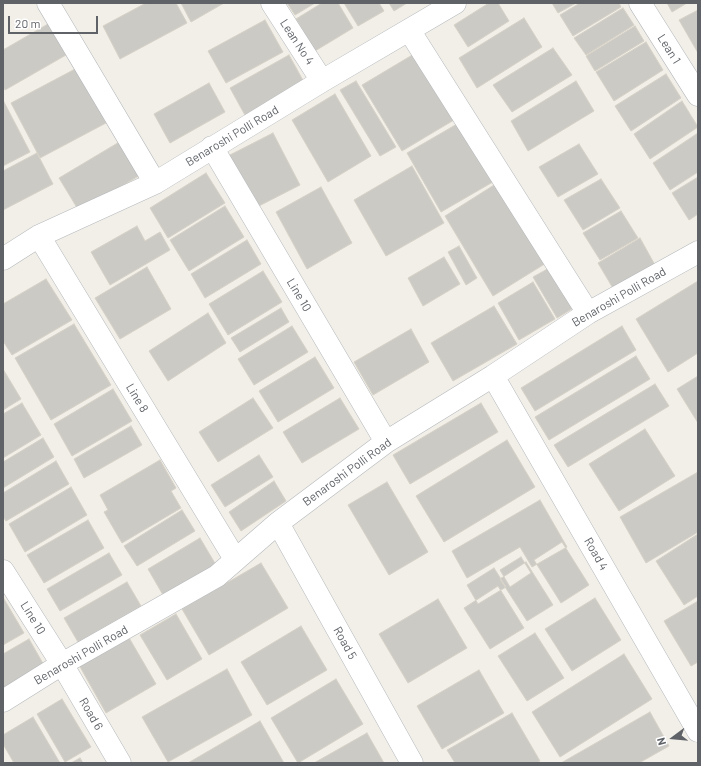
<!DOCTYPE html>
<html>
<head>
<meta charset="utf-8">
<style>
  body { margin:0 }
  #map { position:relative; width:701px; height:766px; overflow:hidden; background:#f1efe8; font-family:Barlow,sans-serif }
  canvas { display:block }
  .frame { position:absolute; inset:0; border:4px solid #5f6368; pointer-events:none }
  .north { position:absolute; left:653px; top:718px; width:40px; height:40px; -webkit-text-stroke:3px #fff; paint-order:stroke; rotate:254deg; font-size:11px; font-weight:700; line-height:16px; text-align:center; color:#5f6368 }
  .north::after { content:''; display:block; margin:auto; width:14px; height:18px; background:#5f6368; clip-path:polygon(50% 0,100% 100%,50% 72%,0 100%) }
  .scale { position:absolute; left:8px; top:16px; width:90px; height:18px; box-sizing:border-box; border:2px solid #5f6368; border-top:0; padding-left:5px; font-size:12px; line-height:14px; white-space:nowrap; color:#5f6368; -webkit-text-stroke:3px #fff; paint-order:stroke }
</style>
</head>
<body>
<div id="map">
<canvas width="701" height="766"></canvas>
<div class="frame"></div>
<div class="north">N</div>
<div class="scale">20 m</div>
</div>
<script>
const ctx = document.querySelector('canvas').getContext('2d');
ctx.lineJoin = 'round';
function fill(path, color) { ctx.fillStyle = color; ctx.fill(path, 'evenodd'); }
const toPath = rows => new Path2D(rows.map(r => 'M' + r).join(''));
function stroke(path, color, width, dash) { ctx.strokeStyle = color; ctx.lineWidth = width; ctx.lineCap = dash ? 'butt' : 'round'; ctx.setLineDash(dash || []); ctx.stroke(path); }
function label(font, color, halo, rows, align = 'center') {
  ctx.font = font + ' Barlow,sans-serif'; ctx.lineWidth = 3; ctx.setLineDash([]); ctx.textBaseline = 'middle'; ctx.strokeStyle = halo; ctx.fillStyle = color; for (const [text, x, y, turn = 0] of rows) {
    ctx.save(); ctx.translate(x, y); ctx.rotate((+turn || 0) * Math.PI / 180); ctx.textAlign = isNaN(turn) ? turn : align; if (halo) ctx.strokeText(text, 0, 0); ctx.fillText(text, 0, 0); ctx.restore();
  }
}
const building = toPath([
  [146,3,176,3,187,23,120,59,103,26,146,3],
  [181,3,224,3,191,22,181,3],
  [287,3,315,3,295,15,287,3],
  [322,3,338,3,353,28,315,51,296,19,322,3],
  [344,3,379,3,384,11,358,26,344,3],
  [389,3,407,3,394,11,389,3],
  [489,3,498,3,509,21,468,47,454,25,489,3],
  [552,3,576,3,558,13,552,3],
  [580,3,619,3,621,7,573,36,560,15,580,3],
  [667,3,687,3,672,12,667,3],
  [623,8,634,25,586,55,574,38,623,8],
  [698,10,698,53,679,20,698,10],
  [524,18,542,47,477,88,459,58,524,18],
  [265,20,283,52,226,83,208,51,265,20],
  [48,24,66,55,5,90,3,86,3,50,48,24],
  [635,26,644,41,595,71,586,56,635,26],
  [646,42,663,70,614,101,596,72,646,42],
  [553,48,572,75,512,112,493,85,553,48],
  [419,51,459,117,402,151,362,85,419,51],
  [289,55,305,84,246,117,230,88,289,55],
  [77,68,106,123,40,158,11,103,77,68],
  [666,74,681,98,631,131,615,106,666,74],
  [356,81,396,147,380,156,340,90,356,81],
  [576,81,594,111,528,151,511,121,576,81],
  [209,83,225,112,170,143,154,114,209,83],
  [335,94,371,156,328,182,292,120,335,94],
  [3,100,30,152,3,166,3,100],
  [682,101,698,127,650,159,634,134,682,101],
  [464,120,498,179,441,212,407,153,464,120],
  [273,133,300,185,253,209,226,157,273,133],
  [698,133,698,172,670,190,653,163,698,133],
  [121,141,142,174,79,211,59,178,121,141],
  [579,144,598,174,558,197,539,167,579,144],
  [37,153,53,184,3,210,3,171,37,153],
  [412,166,444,223,386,256,354,200,412,166],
  [206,173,225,203,168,238,150,208,206,173],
  [698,177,698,214,689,220,672,193,698,177],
  [601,179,620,208,583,230,564,200,601,179],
  [502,180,551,260,493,296,445,216,502,180],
  [321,187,352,243,307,269,276,212,321,187],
  [225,206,244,237,189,271,170,240,225,206],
  [621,211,638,238,600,260,583,233,621,211],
  [137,226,145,241,160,232,170,250,110,285,91,252,137,226],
  [640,238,655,265,614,290,598,263,640,238],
  [247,240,261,264,205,298,191,274,247,240],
  [459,246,477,278,466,285,448,252,459,246],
  [444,257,460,284,423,306,408,278,444,257],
  [147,267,171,309,120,339,95,298,147,267],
  [551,267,575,307,557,318,533,277,551,267],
  [263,271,282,302,228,335,209,304,263,271],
  [46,279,72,320,12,355,3,341,3,304,46,279],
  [698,281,698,353,668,372,636,319,698,281],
  [533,282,555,319,519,340,498,303,533,282],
  [494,306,517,344,453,381,431,343,494,306],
  [281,308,289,322,240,352,231,338,281,308],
  [208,313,226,343,168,381,149,351,208,313],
  [74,324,111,385,51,420,15,358,74,324],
  [292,326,308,352,254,385,238,359,292,326],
  [622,326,636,350,535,411,521,388,622,326],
  [411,329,429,362,373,395,354,362,411,329],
  [636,356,650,379,549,440,535,417,636,356],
  [315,357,334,388,278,422,259,391,315,357],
  [3,369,21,399,3,410,3,369],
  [698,376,698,423,677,389,698,376],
  [655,384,669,406,568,467,554,445,655,384],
  [113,389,132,421,72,456,54,424,113,389],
  [253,398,273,428,218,462,199,432,253,398],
  [340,398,359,429,302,463,283,432,340,398],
  [22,403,41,435,3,458,3,414,22,403],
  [481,403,498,432,410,484,393,455,481,403],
  [131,426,142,445,84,478,74,459,131,426],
  [645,429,675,476,619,511,589,464,645,429],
  [43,438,54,457,3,488,3,462,43,438],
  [507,440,535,487,444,542,416,496,507,440],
  [259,455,273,477,225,507,211,485,259,455],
  [160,460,176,488,171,491,181,508,122,543,104,512,108,510,100,495,160,460],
  [56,461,69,484,6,521,3,517,3,493,56,461],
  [698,472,698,532,646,563,620,517,698,472],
  [274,481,286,501,241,531,229,512,274,481],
  [387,482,428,552,389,575,348,505,387,482],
  [71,487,87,515,25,552,9,524,71,487],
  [540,500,567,547,532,567,520,547,467,578,452,551,540,500],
  [182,510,195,531,137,566,124,546,182,510],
  [88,520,104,548,44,583,27,555,88,520],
  [698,534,698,596,684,605,656,561,698,534],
  [200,538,216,565,163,595,148,569,200,538],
  [562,542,589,585,561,603,534,560,562,542],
  [109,553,122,575,60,611,47,589,109,553],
  [521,557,531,573,510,587,500,570,521,557],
  [526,562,553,605,527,621,500,579,526,562],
  [261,563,288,608,209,655,182,609,261,563],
  [494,568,506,587,478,604,467,585,494,568],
  [127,582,141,606,78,642,64,618,127,582],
  [498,586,524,628,490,649,464,608,498,586],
  [595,598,621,640,572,671,545,629,595,598],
  [4,599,24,633,3,645,3,600,4,599],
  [438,599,467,648,408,683,379,634,438,599],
  [698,601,698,662,691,666,664,621,698,601],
  [176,614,202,659,167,680,140,635,176,614],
  [301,626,327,670,267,705,241,662,301,626],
  [535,633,564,678,527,701,498,656,535,633],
  [128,636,156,684,106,713,79,665,128,636],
  [29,639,45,667,3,690,3,654,29,639],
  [624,654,652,699,560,757,532,712,624,654],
  [227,669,252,715,168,762,142,717,227,669],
  [479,670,504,713,442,749,417,706,479,670],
  [336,679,363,724,298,763,271,718,336,679],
  [62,699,91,747,65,762,37,714,62,699],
  [650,712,669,746,639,763,561,763,650,712],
  [512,713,540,761,537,763,455,763,447,750,512,713],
  [33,717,60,763,14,763,3,744,3,735,33,717],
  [260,721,284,763,188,763,260,721],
  [367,733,384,763,314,763,367,733],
  [80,758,83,763,71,763,80,758]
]);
fill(building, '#cccac5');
stroke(building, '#d6d1c6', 1);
const minor = toPath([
  [48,3,155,183],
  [272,3,322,81],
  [640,3,698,95],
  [409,30,588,313],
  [212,147,386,442],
  [39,236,235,559],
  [3,259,39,236,155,183,322,81,455,3],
  [493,376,698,731],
  [278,523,412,763],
  [3,571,62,664,120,763],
  [3,701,62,664,217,576,278,523,386,442,493,376,588,313,698,252]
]);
stroke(minor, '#b5b8bc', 23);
stroke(minor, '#fff', 22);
label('12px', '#5f6368', '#fff', [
  ["Lean No 4",297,42,57],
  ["Lean 1",669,49,58],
  ["Benaroshi Polli Road",232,136,-31],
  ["Line 10",299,295,59],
  ["Benaroshi Polli Road",619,297,-30],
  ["Line 8",137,398,59],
  ["Benaroshi Polli Road",347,472,-36],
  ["Road 4",596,554,60],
  ["Line 10",33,618,58],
  ["Road 5",345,643,61],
  ["Benaroshi Polli Road",81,655,-30],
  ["Road 6",91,714,60]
]);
</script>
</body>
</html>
